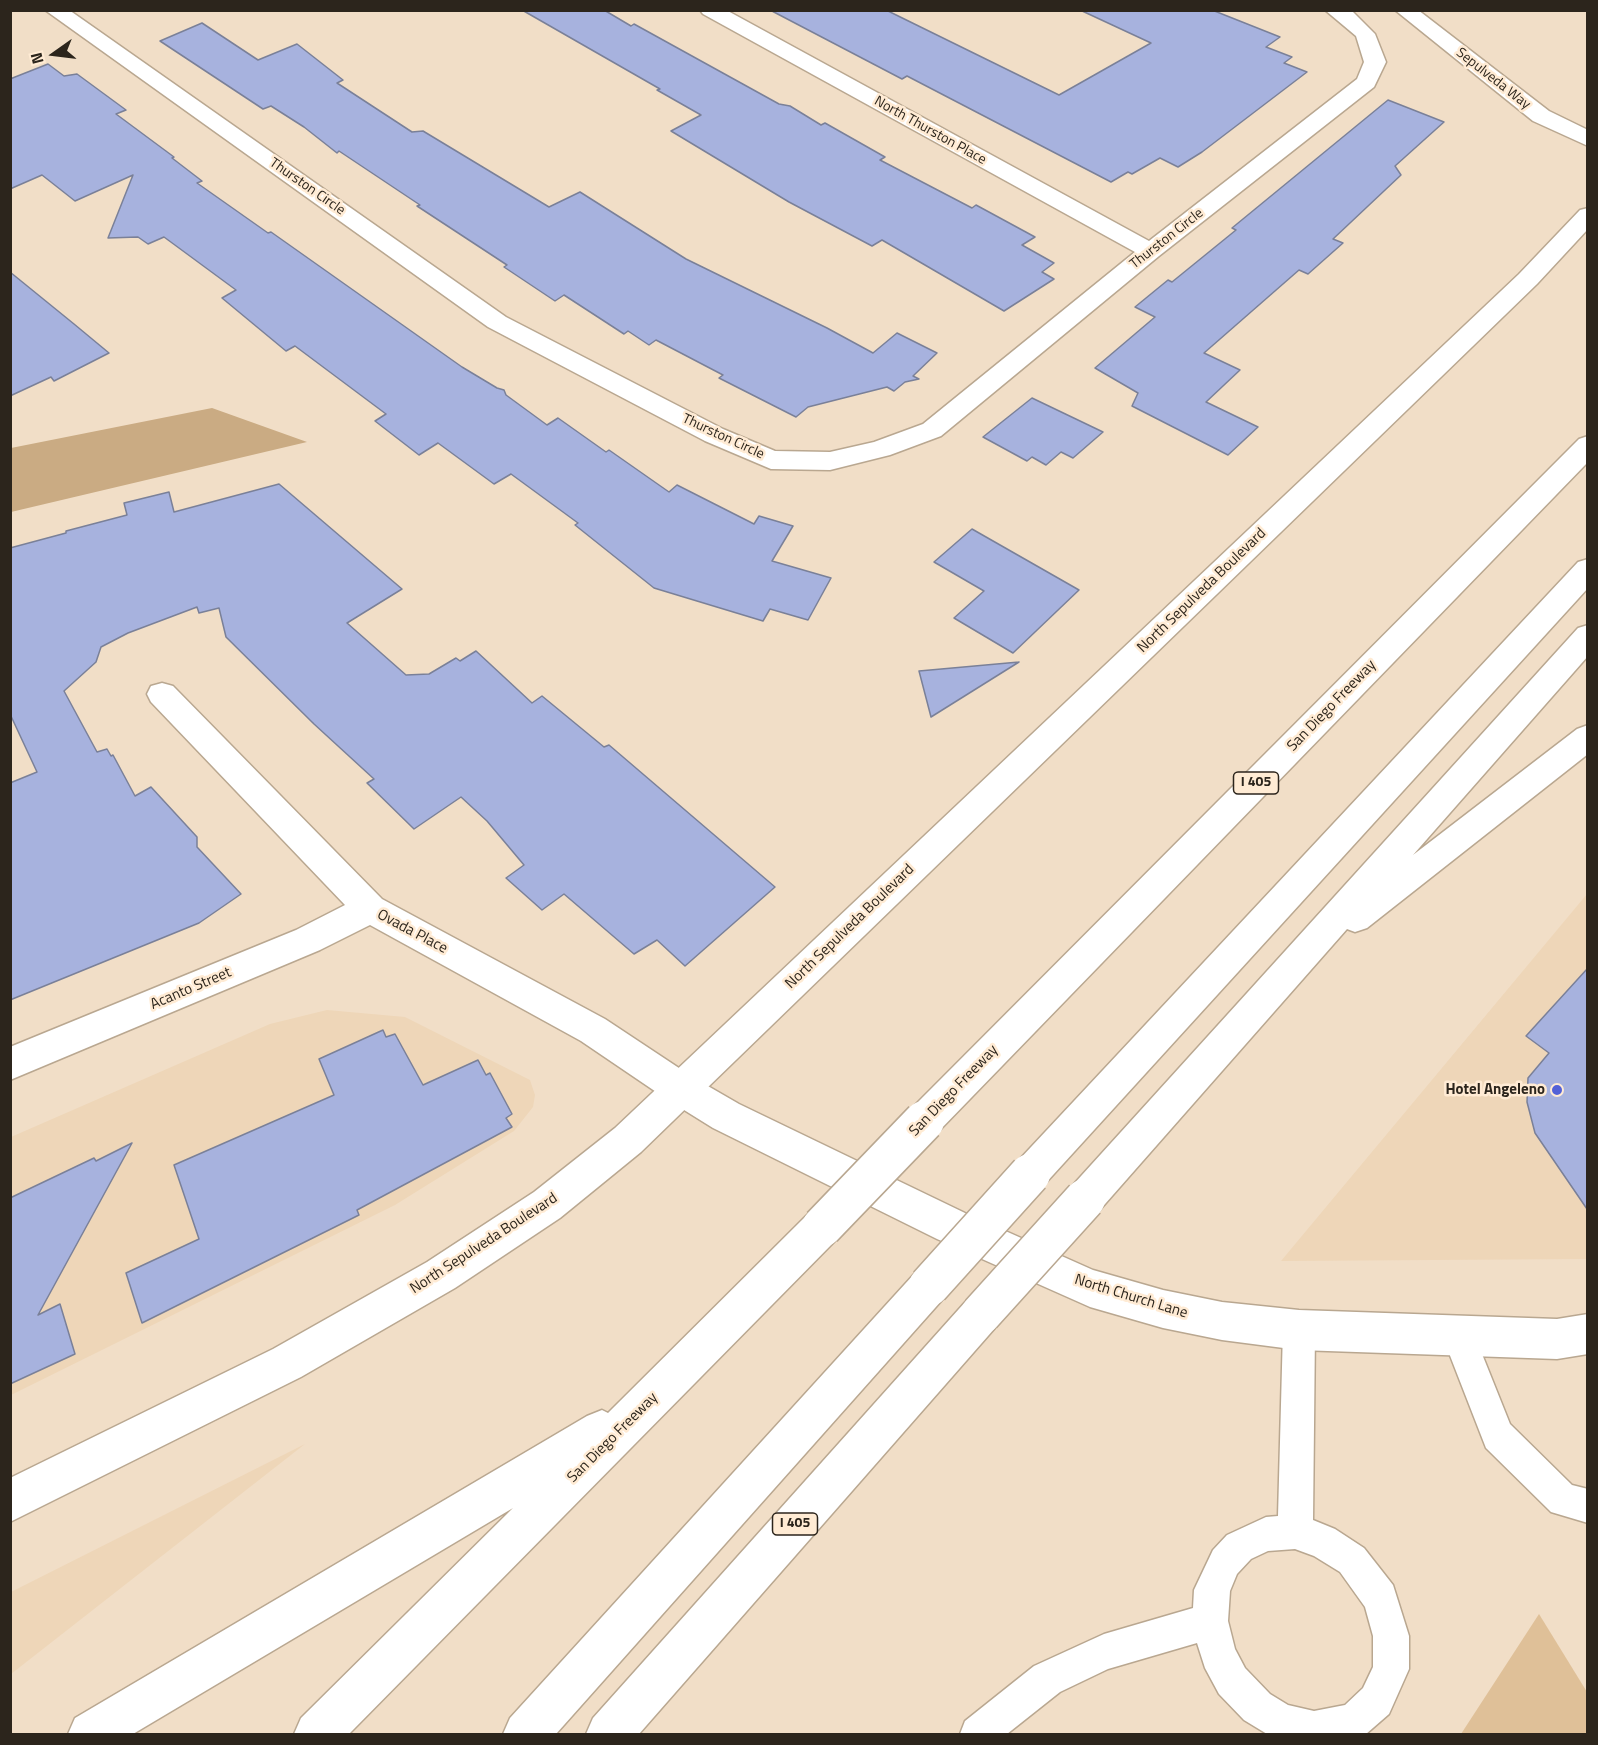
<!DOCTYPE html>
<html>
<head>
<meta charset="utf-8">
<style>
  body { margin:0 }
  #map { position:relative; width:1598px; height:1745px; overflow:hidden; background:#f1dec7; font-family:"Titillium Web",sans-serif }
  canvas { display:block }
  .frame { position:absolute; inset:0; border:12px solid #2c251c; pointer-events:none }
  .north { position:absolute; left:24px; top:24px; width:60px; height:60px; -webkit-text-stroke:4px #ffebd4; paint-order:stroke; rotate:256deg; font-size:16px; font-weight:700; line-height:24px; text-align:center; color:#2c251c }
  .north::after { content:''; display:block; margin:auto; width:21px; height:27px; background:#2c251c; clip-path:polygon(50% 0,100% 100%,50% 72%,0 100%) }
</style>
</head>
<body>
<div id="map">
<canvas width="1598" height="1745"></canvas>
<div class="frame"></div>
<div class="north">N</div>
</div>
<script>
const ctx = document.querySelector('canvas').getContext('2d');
ctx.lineJoin = 'round';
function fill(path, color) { ctx.fillStyle = color; ctx.fill(path, 'evenodd'); }
const toPath = rows => new Path2D(rows.map(r => 'M' + r).join(''));
function stroke(path, color, width, dash) { ctx.strokeStyle = color; ctx.lineWidth = width; ctx.lineCap = dash ? 'butt' : 'round'; ctx.setLineDash(dash || []); ctx.stroke(path); }
function label(font, color, halo, rows, align = 'center') {
  ctx.font = font + ' "Titillium Web",sans-serif'; ctx.lineWidth = 5; ctx.setLineDash([]); ctx.textBaseline = 'middle'; ctx.strokeStyle = halo; ctx.fillStyle = color; for (const [text, x, y, turn = 0] of rows) {
    ctx.save(); ctx.translate(x, y); ctx.rotate((+turn || 0) * Math.PI / 180); ctx.textAlign = isNaN(turn) ? turn : align; if (halo) ctx.strokeText(text, 0, 0); ctx.fillText(text, 0, 0); ctx.restore();
  }
}
fill(toPath([
  [1587,894,1587,1259,1281,1261],
  [327,1010,405,1017,530,1080,535,1095,533,1107,514,1131,395,1205,11,1395,11,1137,270,1024],
  [305,1444,11,1674,11,1592]
]), '#eed6b8');
fill(toPath([
  [1539,1614,1587,1692,1587,1734,1461,1734]
]), '#dfc098');
fill(toPath([
  [212,408,307,442,11,512,11,448]
]), '#caab83');
const building = toPath([
  [522,10,604,10,631,26,634,24,779,104,790,106,821,125,825,123,885,157,880,160,972,208,976,205,1035,237,1022,245,1054,263,1042,272,1054,279,1004,311,882,240,872,246,789,202,671,131,701,115,657,90,660,89,522,10],
  [770,10,886,10,1059,95,1151,43,1080,10,1212,10,1280,37,1266,47,1292,57,1284,63,1307,72,1202,152,1178,167,1160,158,1132,174,1128,172,1111,182,907,76,902,79,770,10],
  [202,23,258,60,297,44,343,80,337,83,412,132,423,131,549,207,580,192,686,259,827,328,873,353,897,333,937,353,913,376,919,379,905,382,894,391,887,387,808,407,796,417,719,378,723,375,656,340,649,345,628,331,624,334,564,295,555,301,504,267,507,265,417,206,420,205,339,151,337,153,304,127,271,106,263,109,160,41,202,23],
  [48,64,64,76,77,74,126,110,116,114,174,157,172,158,202,181,197,183,268,233,271,232,462,367,497,388,504,390,506,395,547,425,558,418,606,452,609,450,669,492,677,485,754,524,759,516,793,526,772,561,831,578,808,620,770,609,763,621,654,588,575,525,578,523,511,474,494,484,438,443,419,455,375,421,386,414,295,346,286,351,222,298,236,290,164,237,148,244,138,237,108,238,133,175,75,201,42,175,10,189,10,79,48,64],
  [1388,100,1444,122,1395,166,1401,175,1333,239,1343,243,1308,274,1299,270,1204,353,1240,370,1206,402,1258,427,1228,455,1132,406,1138,393,1095,368,1155,317,1135,307,1168,280,1172,282,1236,230,1232,228,1388,100],
  [10,272,74,324,109,353,54,381,51,377,10,396,10,272],
  [1032,398,1103,432,1073,458,1061,452,1046,465,1032,457,1027,461,983,437,1032,398],
  [279,484,402,589,347,623,406,675,429,674,456,658,460,661,476,651,532,703,542,696,604,747,609,745,775,887,685,966,657,940,634,954,564,894,542,910,506,878,524,865,487,821,461,797,414,829,367,783,374,779,314,724,226,637,219,608,199,613,197,607,128,633,101,647,96,662,64,691,97,752,107,749,111,756,113,755,135,796,151,787,197,837,197,847,241,894,199,923,10,1000,10,783,37,772,10,714,10,548,66,533,66,531,127,515,124,503,169,492,174,512,279,484],
  [972,529,1079,590,1013,653,954,618,984,591,934,562,972,529],
  [1019,662,931,717,919,671,1019,662],
  [1587,969,1587,1209,1535,1133,1527,1102,1528,1078,1549,1053,1526,1036,1587,969],
  [383,1030,386,1037,395,1034,423,1085,478,1060,486,1075,490,1073,512,1114,506,1118,512,1127,357,1210,359,1215,142,1323,126,1273,199,1239,174,1165,334,1095,319,1059,383,1030],
  [132,1143,38,1315,60,1304,75,1354,10,1384,10,1198,94,1158,96,1161,132,1143]
]);
fill(building, '#a7b2de');
stroke(building, '#7a8098', 1.5);
const service = toPath([
  [1299,1314,1310,1319,1315,1330,1313,1520,1335,1529,1364,1548,1393,1585,1409,1636,1409,1669,1389,1714,1366,1734,1267,1734,1244,1720,1219,1694,1205,1668,1197,1643,1108,1669,1060,1692,1007,1734,960,1734,965,1721,1034,1666,1104,1634,1193,1608,1194,1590,1213,1550,1227,1535,1266,1517,1278,1516,1283,1330,1288,1319,1299,1314],
  [1295,1549,1314,1556,1340,1572,1365,1607,1373,1636,1373,1667,1363,1688,1345,1705,1314,1711,1288,1705,1270,1694,1245,1668,1235,1649,1228,1621,1230,1591,1237,1574,1251,1559,1268,1551,1295,1549],
  [1458,1319,1470,1324,1510,1424,1572,1485,1588,1489,1588,1523,1551,1512,1486,1448,1442,1335,1446,1324,1458,1319]
]);
const minor = toPath([
  [45,10,69,10,506,317,723,429,775,451,830,452,874,442,923,424,1135,252,703,14,700,10,726,10,1149,241,1357,79,1364,62,1356,36,1325,10,1351,10,1375,34,1386,62,1374,87,1159,256,941,436,890,455,830,470,771,469,705,441,488,327,45,10],
  [162,683,173,686,382,899,605,1019,694,1078,699,1089,694,1100,681,1105,668,1100,581,1041,370,925,320,950,10,1080,10,1047,296,930,345,905,151,702,147,694,151,686,162,683]
]);
const tertiary = toPath([
  [681,1073,694,1078,739,1104,965,1213,1093,1270,1163,1290,1222,1302,1299,1310,1557,1319,1588,1314,1588,1354,1557,1359,1299,1350,1222,1340,1163,1328,1090,1307,937,1239,713,1128,668,1100,663,1089,668,1078,681,1073]
]);
const secondary = toPath([
  [1395,10,1418,10,1549,111,1588,130,1588,146,1533,121,1395,10],
  [1588,208,1588,229,1537,284,641,1152,560,1218,455,1288,301,1377,10,1522,10,1478,273,1349,427,1262,534,1192,615,1128,1519,274,1580,210,1588,208]
]);
const motorway = toPath([
  [1588,436,1588,462,937,1133,924,1138,911,1133,906,1121,911,1109,1579,439,1588,436],
  [1588,559,1588,588,1043,1186,1030,1191,1017,1186,1011,1174,1017,1162,1578,562,1588,559],
  [1588,625,1588,656,1413,855,1577,729,1588,725,1588,754,1367,928,1355,932,1347,929,1098,1212,1085,1217,1072,1212,1066,1199,1072,1186,1578,628,1588,625],
  [822,1209,836,1214,841,1227,836,1240,349,1734,294,1734,301,1718,513,1508,133,1734,68,1734,75,1718,587,1416,602,1410,608,1413,808,1214,822,1209],
  [929,1267,943,1273,949,1286,943,1299,556,1734,503,1734,510,1718,915,1273,929,1267],
  [981,1295,995,1300,1001,1314,995,1328,639,1734,586,1734,593,1718,967,1300,981,1295]
]);
stroke(service, '#b9a790', 3);
stroke(minor, '#b9a790', 3);
stroke(tertiary, '#b9a790', 3);
stroke(secondary, '#b9a790', 3);
stroke(motorway, '#b9a790', 3);
fill(service, '#fff');
fill(minor, '#fff');
fill(tertiary, '#fff');
fill(secondary, '#fff');
fill(motorway, '#fff');
const motorwayBridge = toPath([
  [822,1227,924,1121],
  [929,1286,1030,1174],
  [981,1314,1085,1199]
]);
stroke(motorwayBridge, '#b9a790', 43, []);
stroke(motorwayBridge, '#fff', 40);
for (const [x, y, r, color] of [
  [1557,1090,6,"#5361d7"]
]) { const dot = new Path2D(); dot.arc(x, y, r, 0, 2 * Math.PI); ctx.fillStyle = color; ctx.fill(dot); stroke(dot, '#ffebd4', 2); }
label('14px', '#2c251c', '#ffebd4', [
  ["Sepulveda Way",1493,79,38],
  ["North Thurston Place",930,131,29],
  ["Thurston Circle",307,187,35],
  ["Thurston Circle",1167,239,-38],
  ["Thurston Circle",723,437,25]
]);
for (const [x, y, w] of [
  [1256,783,45],
  [795,1524,45]
]) { const box = new Path2D(); box.roundRect(x - w / 2, y - 11, w, 22, 4.5); ctx.fillStyle = '#ffebd4'; ctx.fill(box); stroke(box, '#2c251c', 1.5); }
label('bold 14px', '#2c251c', null, [
  ["I 405",1256,783],
  ["I 405",795,1524]
]);
label('15px', '#2c251c', '#ffebd4', [
  ["North Sepulveda Boulevard",1202,591,-44],
  ["San Diego Freeway",1332,706,-46],
  ["North Sepulveda Boulevard",850,927,-44],
  ["Ovada Place",412,932,28],
  ["Acanto Street",191,989,-23],
  ["San Diego Freeway",954,1091,-46],
  ["North Sepulveda Boulevard",484,1244,-33],
  ["North Church Lane",1131,1297,17],
  ["San Diego Freeway",613,1438,-45]
]);
label('bold 15px', '#2c251c', '#ffebd4', [
  ["Hotel Angeleno",1545,1090]
], 'right');
</script>
</body>
</html>
